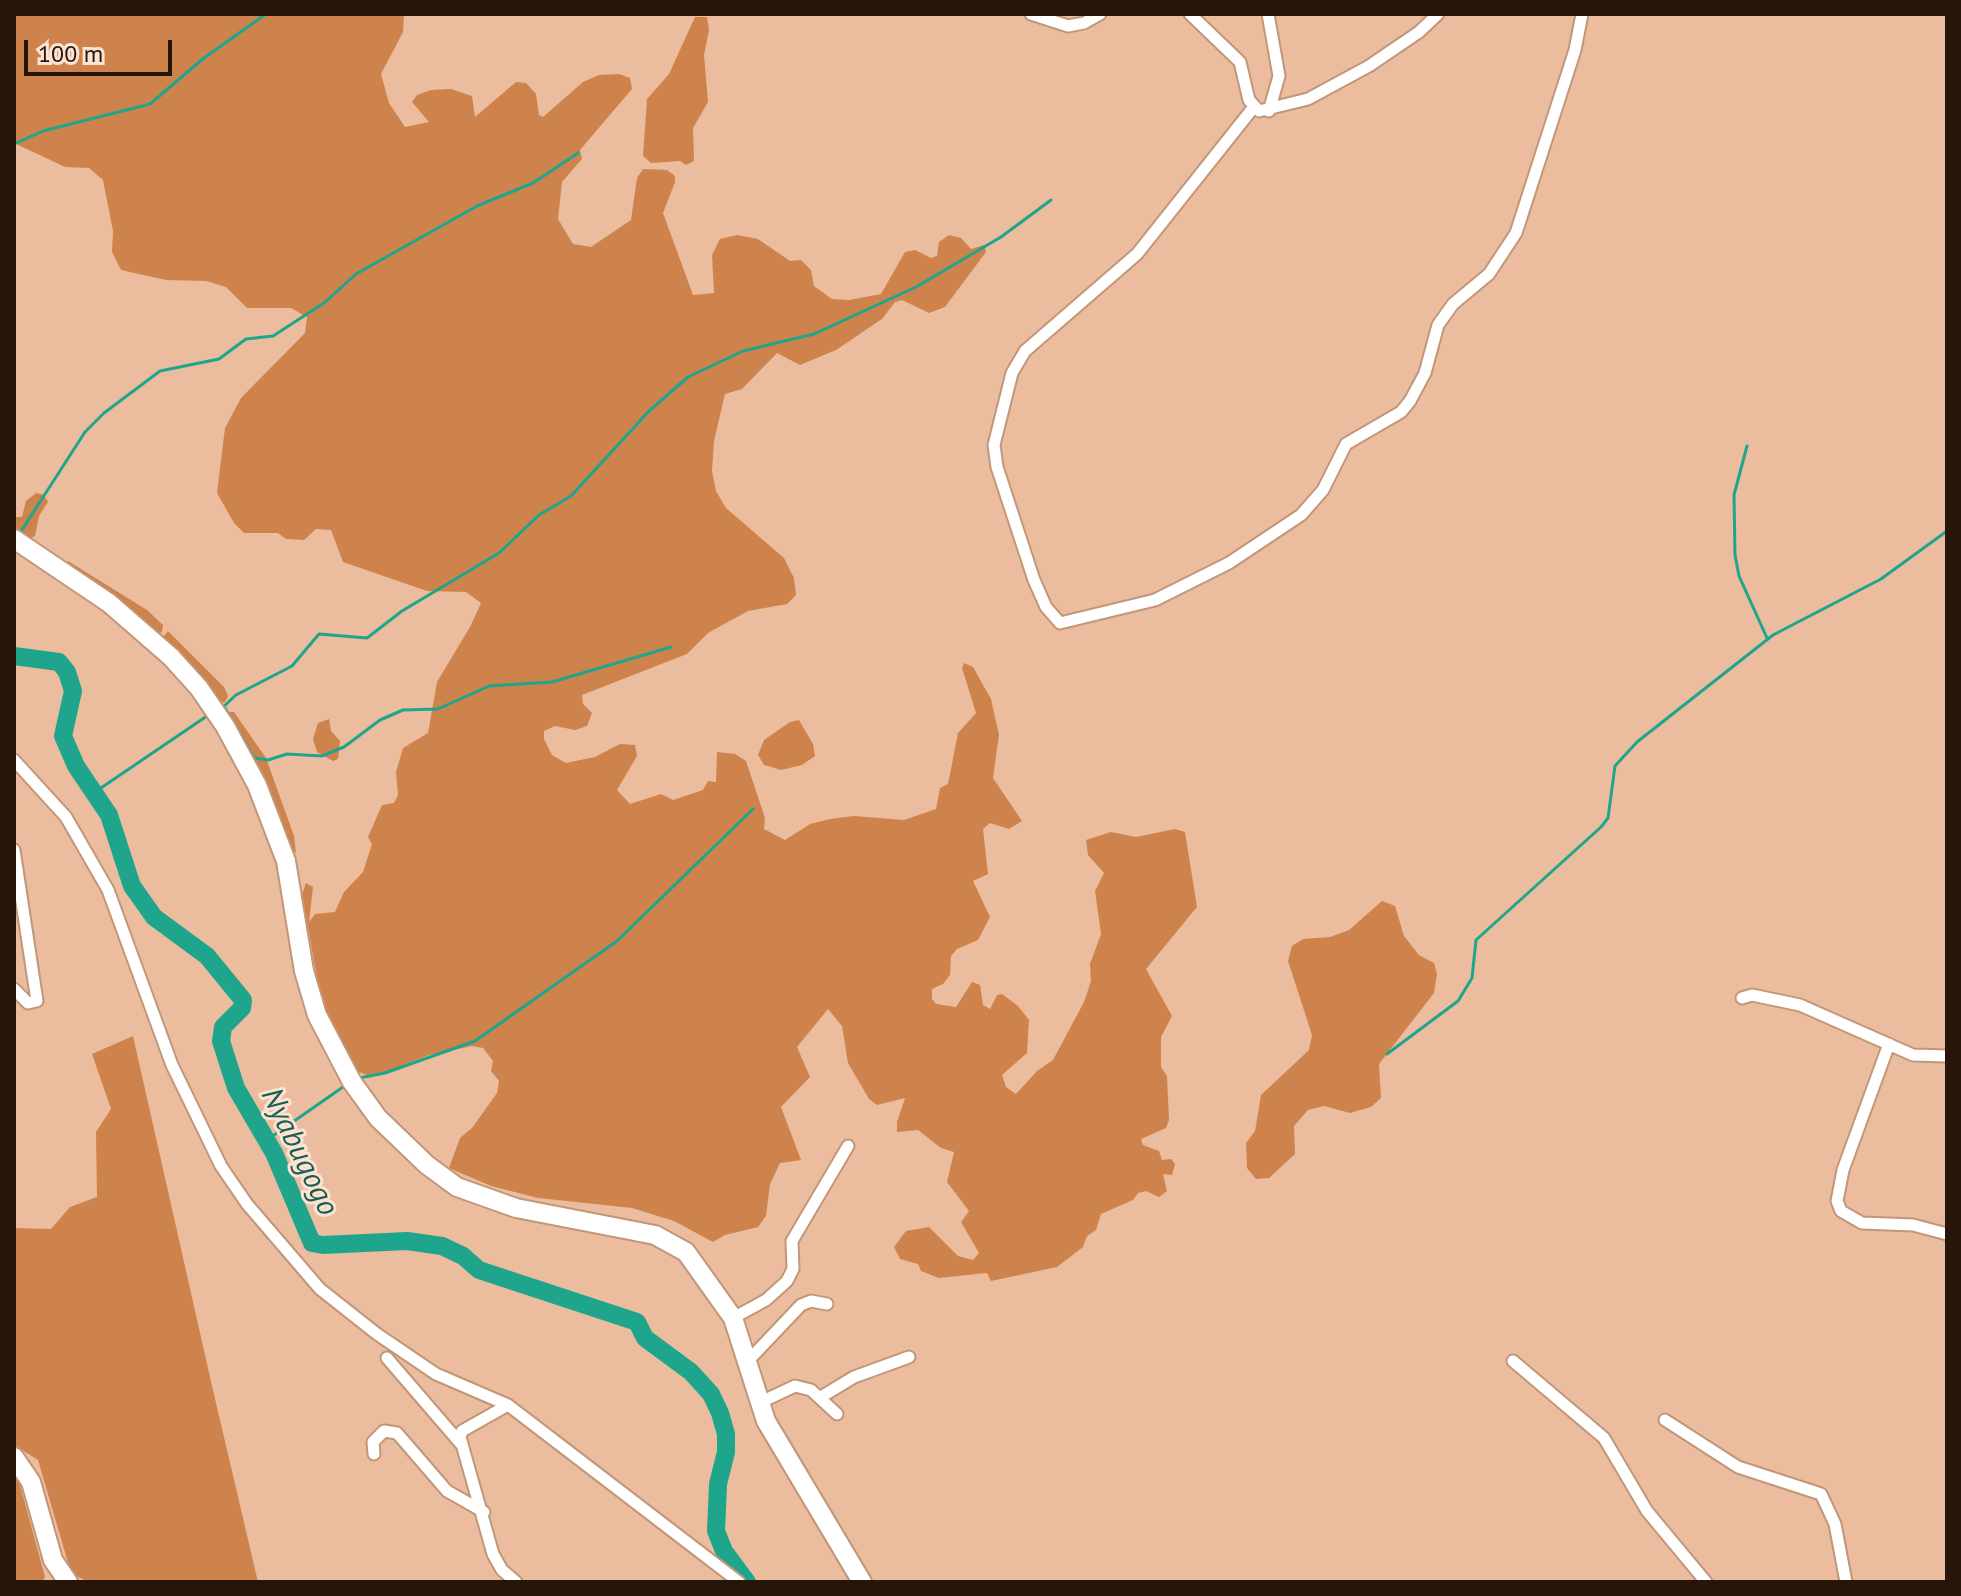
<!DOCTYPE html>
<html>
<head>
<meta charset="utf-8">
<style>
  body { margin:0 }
  #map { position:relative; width:1961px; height:1596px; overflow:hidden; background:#ebbd9e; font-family:"PT Sans",sans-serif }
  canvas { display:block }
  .frame { position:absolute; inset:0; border:16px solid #26160a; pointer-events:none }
  .scale { position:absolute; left:24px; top:40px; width:148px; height:36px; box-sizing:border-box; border:4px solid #26160a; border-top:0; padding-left:10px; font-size:24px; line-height:28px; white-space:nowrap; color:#26160a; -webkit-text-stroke:6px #fbe3d3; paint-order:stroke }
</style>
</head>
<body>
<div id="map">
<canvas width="1961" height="1596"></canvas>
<div class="frame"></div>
<div class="scale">100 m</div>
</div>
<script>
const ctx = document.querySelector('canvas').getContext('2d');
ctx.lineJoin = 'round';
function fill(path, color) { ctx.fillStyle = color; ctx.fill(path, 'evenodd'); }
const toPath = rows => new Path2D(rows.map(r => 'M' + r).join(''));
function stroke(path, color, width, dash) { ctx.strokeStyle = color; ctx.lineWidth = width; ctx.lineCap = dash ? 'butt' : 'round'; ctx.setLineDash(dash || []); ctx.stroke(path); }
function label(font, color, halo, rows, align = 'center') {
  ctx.font = font + ' "PT Sans",sans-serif'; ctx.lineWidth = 6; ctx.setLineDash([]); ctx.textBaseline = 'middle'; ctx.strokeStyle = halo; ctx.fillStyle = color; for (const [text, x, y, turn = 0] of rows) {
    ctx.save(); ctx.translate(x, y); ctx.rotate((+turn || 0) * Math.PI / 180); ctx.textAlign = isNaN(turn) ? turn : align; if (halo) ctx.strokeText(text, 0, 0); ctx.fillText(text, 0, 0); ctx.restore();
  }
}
fill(toPath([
  [14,14,404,14,403,32,381,74,389,103,405,127,429,122,412,102,417,95,431,90,451,89,472,96,475,117,516,82,526,83,536,94,539,115,543,117,583,82,599,75,619,74,630,78,632,89,580,150,582,159,562,182,558,219,573,244,591,247,631,220,637,178,643,169,667,170,675,176,675,182,663,213,693,295,714,293,712,255,720,239,737,235,758,239,790,261,801,260,811,270,814,286,832,299,849,300,881,294,905,252,915,250,931,258,937,256,939,242,949,235,961,238,971,249,984,245,986,252,945,307,929,313,902,300,895,302,882,319,836,350,800,365,777,353,742,389,725,394,714,441,712,471,716,491,726,508,784,558,794,578,796,595,787,604,748,611,708,633,687,654,582,695,583,704,592,713,587,726,575,730,555,726,544,731,544,739,552,755,566,763,595,757,620,744,635,745,637,756,617,790,630,804,661,794,673,800,703,790,708,781,716,782,717,752,735,754,746,761,765,818,764,829,785,840,810,824,830,819,854,816,904,820,936,809,940,788,948,784,958,733,976,713,962,668,964,663,973,667,991,699,999,735,993,778,1022,821,1009,829,990,823,983,829,988,874,973,881,990,917,978,940,957,949,951,956,950,975,943,984,932,989,932,999,936,1004,956,1007,972,982,980,985,983,1005,990,1009,997,995,1002,994,1018,1006,1029,1020,1027,1053,1002,1075,1006,1087,1016,1094,1037,1071,1053,1060,1084,1002,1091,981,1090,964,1101,934,1095,891,1104,873,1088,855,1086,840,1111,832,1136,837,1175,829,1185,832,1197,907,1146,969,1172,1016,1161,1037,1161,1067,1167,1076,1169,1120,1166,1128,1141,1139,1143,1145,1159,1151,1162,1160,1171,1159,1175,1164,1172,1175,1163,1174,1167,1191,1159,1197,1146,1191,1138,1193,1133,1200,1101,1214,1096,1230,1087,1236,1083,1247,1057,1267,991,1281,987,1273,939,1278,921,1271,918,1264,900,1259,894,1247,906,1231,929,1227,958,1256,973,1260,979,1253,961,1222,969,1211,947,1182,954,1152,941,1148,918,1130,897,1132,897,1122,905,1098,877,1105,869,1099,848,1063,842,1026,828,1009,797,1047,810,1077,781,1107,801,1160,780,1163,770,1184,766,1216,758,1227,725,1235,713,1242,674,1221,632,1208,538,1198,491,1186,449,1168,460,1138,472,1128,497,1093,499,1081,491,1071,493,1061,483,1048,472,1046,429,1055,385,1073,367,1075,356,1071,329,1023,321,1000,302,894,306,883,313,887,309,922,315,914,335,912,344,892,363,872,372,844,368,837,382,805,394,803,398,795,396,772,403,748,428,733,437,682,470,627,481,603,466,592,427,591,343,562,331,530,316,529,304,540,286,539,278,533,244,533,234,523,217,493,225,428,241,398,305,333,307,317,291,308,247,308,226,287,206,281,166,280,121,270,112,252,113,231,103,180,89,168,65,167,14,143],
  [695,17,707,17,709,30,704,55,708,102,693,128,694,161,686,165,680,161,651,163,643,156,647,99,669,74],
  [36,493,44,495,48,502,39,516,35,536,29,539,14,531,14,517,22,517,26,501],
  [68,561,147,610,163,625,162,632,158,634,122,603,69,567],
  [168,631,224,687,228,696,225,702,220,703,163,637],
  [229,712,234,712,266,758,294,836,296,853,290,848,276,809],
  [329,719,331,731,340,741,338,759,333,761,317,752,313,739,318,723],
  [799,720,813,744,815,756,802,765,781,770,764,765,758,755,764,740,790,722],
  [1382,901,1395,906,1404,936,1419,955,1434,963,1437,974,1434,993,1379,1064,1381,1098,1371,1107,1350,1113,1324,1106,1308,1110,1294,1126,1295,1154,1269,1178,1256,1179,1247,1168,1246,1143,1255,1131,1261,1095,1309,1050,1312,1035,1288,961,1292,946,1303,939,1330,937,1349,930],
  [133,1036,212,1386,258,1582,88,1582,71,1573,38,1460,14,1445,14,1228,51,1229,70,1207,97,1197,96,1132,111,1109,92,1054],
  [14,1476,20,1485,45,1577,42,1582,14,1582]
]), '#ce834c');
stroke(toPath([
  [14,144,43,131,150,104,204,58,266,14],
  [1747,446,1734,495,1735,555,1739,576,1767,638],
  [18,536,85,432,104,413,160,371,219,359,246,339,273,336,324,303,356,274,477,206,533,183,578,153],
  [224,706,254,758,268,760,287,754,322,756,344,747,380,720,403,710,438,709,489,686,552,682,671,647],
  [222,708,236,695,292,666,319,634,367,638,402,611,499,553,539,515,571,496,649,411,688,377,743,351,814,334,916,287,1001,237,1051,200],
  [95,792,207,716],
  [1387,1054,1458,1001,1472,978,1476,940,1601,827,1608,818,1615,766,1637,742,1773,635,1881,579,1947,531],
  [359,1078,385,1073,475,1041,617,941,753,809],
  [267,1140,343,1087]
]), '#1fa58b', 3);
stroke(toPath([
  [14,656,59,662,67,672,73,691,63,736,76,766,109,815,132,886,154,917,207,956,243,1000,242,1008,223,1027,221,1041,236,1088,274,1153,312,1243,323,1245,407,1241,442,1246,463,1256,479,1270,637,1322,645,1338,691,1372,711,1394,720,1413,726,1434,726,1452,718,1484,716,1531,724,1551,747,1582]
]), '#1fa58b', 18);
const minor = toPath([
  [1031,14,1068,26,1084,23,1100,14],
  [1190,14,1240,62,1249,100,1259,111,1308,99,1369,66,1419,32,1438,14],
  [1268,14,1279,76,1269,111],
  [1253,108,1137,254,1025,351,1012,373,994,445,997,467,1034,580,1046,607,1060,623,1155,600,1229,563,1301,515,1323,490,1346,444,1401,412,1410,401,1425,373,1438,325,1453,304,1489,274,1516,233,1575,50,1582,14],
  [14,760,66,817,108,890,172,1065,221,1166,247,1204,320,1289,377,1334,436,1374,508,1405,739,1582],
  [14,850,37,1001,28,1003,14,989],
  [1742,998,1752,995,1800,1005,1913,1055,1947,1056],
  [1889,1044,1843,1170,1837,1201,1841,1211,1862,1223,1913,1225,1947,1234],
  [733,1318,766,1300,787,1281,793,1269,792,1241,848,1146],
  [387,1358,461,1444],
  [1513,1361,1604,1438,1647,1511,1706,1582],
  [746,1363,801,1305,811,1301,827,1304],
  [821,1397,854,1377,909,1357],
  [759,1403,795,1386,811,1390,837,1414],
  [508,1405,462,1431,460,1437,493,1554,502,1570,516,1582],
  [1665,1420,1738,1467,1821,1494,1835,1524,1846,1582],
  [374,1454,373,1442,384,1431,397,1433,447,1491,484,1512]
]);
const trunk = toPath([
  [14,539,109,603,171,657,199,688,225,726,257,785,286,861,304,971,317,1015,352,1082,378,1118,427,1165,457,1187,516,1208,655,1235,686,1252,733,1318,766,1421,862,1582],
  [14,1457,31,1482,53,1560,68,1582]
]);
stroke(minor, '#c29678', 15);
stroke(trunk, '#c29678', 22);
stroke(minor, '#fff', 11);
stroke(trunk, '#fff', 18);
label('italic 30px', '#1b5d4e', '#fbe3d3', [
  ["Nyabugogo",299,1152,64]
]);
</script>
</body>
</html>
